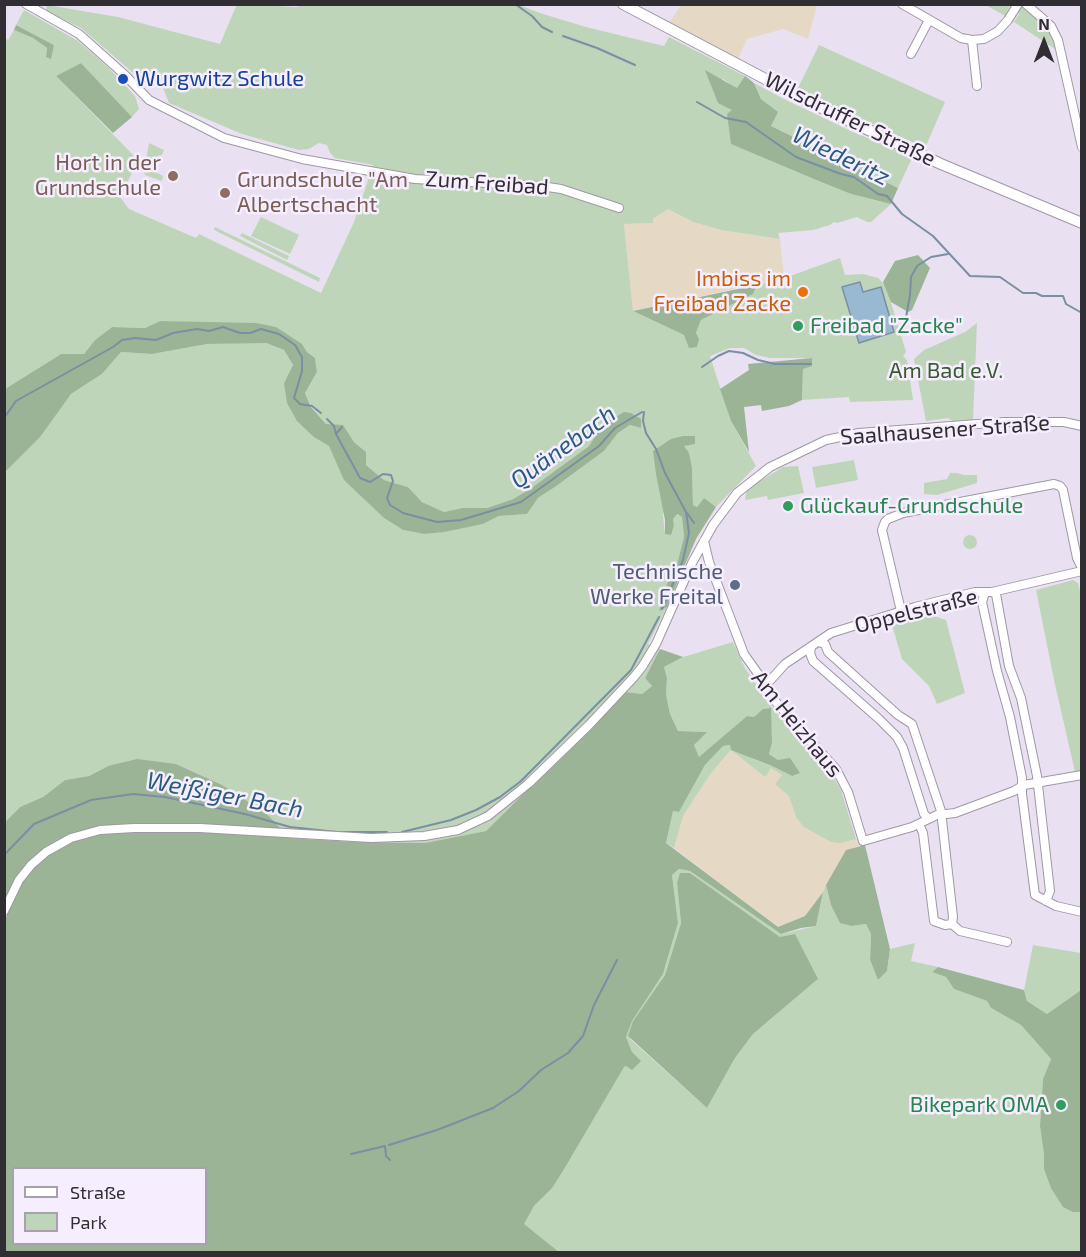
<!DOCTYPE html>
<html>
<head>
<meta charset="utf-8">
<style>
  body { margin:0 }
  #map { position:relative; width:1086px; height:1257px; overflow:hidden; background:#e9e1f1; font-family:"Exo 2",sans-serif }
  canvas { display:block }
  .frame { position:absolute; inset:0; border:6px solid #302d33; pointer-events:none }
  .legend { position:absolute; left:12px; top:1167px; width:195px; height:78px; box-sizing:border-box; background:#f6eefe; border:2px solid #a7a1ad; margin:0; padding:8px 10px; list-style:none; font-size:18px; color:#302d33 }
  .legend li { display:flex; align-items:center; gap:12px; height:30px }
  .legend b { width:30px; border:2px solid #a7a1ad }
  .north { position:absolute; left:1014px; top:12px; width:60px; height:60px; -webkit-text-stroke:4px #f6eefe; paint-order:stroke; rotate:0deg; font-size:16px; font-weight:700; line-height:24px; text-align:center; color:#302d33 }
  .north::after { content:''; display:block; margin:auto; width:21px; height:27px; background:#302d33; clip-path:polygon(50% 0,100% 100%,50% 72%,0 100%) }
</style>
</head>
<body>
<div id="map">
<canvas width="1086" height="1257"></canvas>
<div class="frame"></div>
<ul class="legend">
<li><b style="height:8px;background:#fff"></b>Straße</li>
<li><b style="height:16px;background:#bfd5ba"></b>Park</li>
</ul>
<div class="north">N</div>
</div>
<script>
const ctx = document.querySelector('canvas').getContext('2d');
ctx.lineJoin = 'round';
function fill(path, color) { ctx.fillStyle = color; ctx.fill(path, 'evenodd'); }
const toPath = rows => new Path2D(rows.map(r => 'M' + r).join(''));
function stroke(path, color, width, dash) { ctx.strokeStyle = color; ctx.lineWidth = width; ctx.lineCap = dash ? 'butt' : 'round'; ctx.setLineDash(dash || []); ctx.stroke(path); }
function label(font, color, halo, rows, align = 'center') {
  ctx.font = font + ' "Exo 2",sans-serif'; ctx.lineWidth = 5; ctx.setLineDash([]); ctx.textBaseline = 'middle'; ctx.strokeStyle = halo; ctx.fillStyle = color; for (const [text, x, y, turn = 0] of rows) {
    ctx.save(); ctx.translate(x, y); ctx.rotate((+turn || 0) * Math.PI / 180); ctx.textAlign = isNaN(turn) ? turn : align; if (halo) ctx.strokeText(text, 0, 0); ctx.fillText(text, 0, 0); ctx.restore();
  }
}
fill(toPath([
  [681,5,817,5,808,39,783,29,747,39,738,58,670,22],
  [668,209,693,222,721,230,780,239,784,278,633,311,624,224,653,223,653,219],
  [731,750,764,776,771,768,782,775,776,784,789,795,796,817,849,841,856,839,865,845,846,850,823,892,805,916,778,927,674,848,683,816,711,773]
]), '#e5d9c5');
fill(toPath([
  [237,4,296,7,307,4,519,5,543,14,586,27,664,46,669,37,745,76,737,89,722,78,732,110,732,144,821,182,851,194,891,204,871,222,867,222,857,217,837,223,834,222,830,225,813,230,778,233,780,239,721,230,693,222,668,209,653,219,653,223,624,224,633,311,684,335,696,333,701,320,753,294,757,285,779,280,840,258,845,275,863,274,878,278,886,286,906,352,903,356,907,360,913,400,850,402,849,397,802,400,803,369,812,358,770,358,756,355,744,348,730,348,710,356,731,421,756,466,716,507,704,499,697,507,693,505,692,468,683,446,690,443,683,436,663,515,665,534,674,525,673,519,676,514,682,517,684,537,677,564,668,581,660,610,667,607,648,644,660,649,645,678,652,686,642,694,626,692,486,831,425,843,355,842,290,838,267,814,221,785,176,764,108,766,89,776,65,780,43,797,20,807,5,822,5,472,71,394,102,374,121,352,152,354,207,344,240,343,266,343,284,350,293,365,284,383,315,438,329,446,366,500,384,518,403,530,424,534,483,524,499,516,527,514,538,498,555,487,604,451,618,433,630,425,641,428,641,419,603,424,589,446,530,489,513,499,487,508,462,508,444,512,422,502,408,487,384,480,366,465,366,452,354,442,343,426,326,424,311,406,305,393,317,372,315,358,307,352,302,344,188,322,160,321,145,328,112,327,95,340,84,354,61,354,5,389,4,37,8,40,14,30,33,38,47,48,46,56,50,58,54,45,16,25,24,10,78,41,108,67,135,96,139,109,132,117,81,63,56,76,135,157,131,175,120,197,129,209,196,238,199,234,321,293,354,222,373,165,335,158,330,153,327,145,319,143,309,149,299,150,242,134,169,103,162,85,146,84,81,28,46,11,47,5,118,17,220,44],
  [1011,4,1005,16,986,5],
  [1024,7,1037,17,1049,30,1055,41,1058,51,1014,22,1019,14,1017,11,1019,8],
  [819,45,945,102,925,148,797,90],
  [754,83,786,100,855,133,913,156,898,188,771,126,777,112,761,99],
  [149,143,164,150,162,155,157,156,153,165,157,173,163,176,162,181,145,175,144,172],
  [261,217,299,235,290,254,251,236],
  [215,227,320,278,319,282,214,230],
  [242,233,289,256,287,260,240,236],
  [977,323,973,420,952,421,948,418,926,421,914,359,924,350,965,332],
  [854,460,858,480,816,488,812,467],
  [798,466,804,493,768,500,767,496,745,500,747,489,783,467],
  [950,473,957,473,964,475,977,475,977,483,937,495,924,494,924,483,947,479],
  '963 542a7 7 0 1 1 14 0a7 7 0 1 1-14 0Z',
  [1073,580,1078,583,1082,599,1081,771,1075,772,1054,680,1036,590],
  [928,614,946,620,965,693,937,704,929,686,902,659,892,625],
  [733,642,745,668,769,704,832,775,841,790,856,839,840,843,831,842,804,827,796,817,789,796,775,784,782,775,771,768,765,777,731,750,711,773,683,816,674,848,666,843,673,811,679,812,705,765,723,746,731,745,753,759,772,766,792,776,778,760,769,754,772,743,770,708,763,709,754,717,747,716,699,758,694,745,706,732,678,731,670,714,666,694,667,678,664,667,683,657],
  [679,869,690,871,781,934,816,926,823,892,826,885,831,905,852,926,866,924,871,934,870,960,878,980,887,971,890,949,915,943,911,961,938,967,932,972,946,977,954,989,987,1001,991,1008,1021,1025,1051,1059,1043,1079,1040,1126,1044,1155,1044,1169,1073,1212,1081,1212,1081,1252,559,1252,523,1224,534,1206,552,1187,563,1171,632,1052,626,1037,631,1021,663,974,678,923,672,875],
  [690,873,780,937,818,979,753,1034,735,1058,707,1108,630,1039,633,1021,665,975,681,923,677,883],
  [1033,945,1081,953,1081,990,1047,1014,1027,1001,1024,990]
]), '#bfd5ba');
fill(toPath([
  [16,25,54,45,51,59,46,57,47,48,33,38,14,30],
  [81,63,132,117,113,133,56,76],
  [705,70,737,88,745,76,754,83,761,99,778,112,771,126,898,188,891,204,851,194,821,182,731,144,727,114,732,110,718,103],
  [918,255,930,268,912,310,908,312,891,302,883,282,895,261],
  [757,285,753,294,701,320,696,333,699,339,697,347,689,348,684,335,633,311],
  [160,321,256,323,276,327,302,344,307,352,315,358,317,372,305,393,311,407,326,424,343,425,354,442,366,452,366,465,384,480,408,487,422,502,444,512,462,508,487,508,513,499,530,489,589,446,603,424,624,412,631,413,641,419,641,428,630,425,618,433,604,451,555,487,538,498,527,514,499,516,483,524,444,532,424,534,403,530,384,518,344,480,329,446,315,438,297,421,287,403,284,383,293,365,284,350,266,343,207,344,152,354,121,352,102,374,71,394,40,437,5,472,5,389,61,354,84,354,95,340,112,327,145,328],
  [812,358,812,366,803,369,802,400,789,406,762,411,761,405,744,407,749,452,731,421,720,389,749,370,748,364],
  [683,436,695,436,695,444,684,446,689,453,692,468,693,505,697,507,704,498,716,507,696,539,667,607,659,611,668,581,677,564,684,537,682,517,677,514,673,519,674,525,671,535,665,534,665,520,656,474,653,451,671,439],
  [660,649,683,657,664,667,667,678,666,694,670,714,678,731,707,732,694,745,699,757,747,716,754,717,763,709,771,708,772,743,769,754,778,760,790,758,800,773,792,776,772,766,731,750,730,745,723,746,705,765,679,812,673,811,666,843,778,927,805,916,823,892,816,926,801,928,781,934,690,871,679,869,672,875,678,923,663,974,632,1021,626,1037,632,1052,641,1061,632,1070,626,1066,624,1067,563,1171,552,1188,534,1206,524,1224,559,1252,5,1252,4,920,7,915,4,913,5,822,20,807,43,797,65,780,89,776,108,766,137,759,176,764,222,785,267,814,290,838,355,842,425,843,486,831,626,692,642,694,652,686,645,678],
  [14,1168,206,1168,206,1244,14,1244],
  [865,845,890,949,887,971,878,980,870,960,871,934,866,924,852,926,840,923,831,905,826,885,846,850],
  [680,873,690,873,780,937,795,934,818,979,753,1034,735,1058,707,1108,628,1036,633,1021,665,975,681,923,677,883],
  [938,967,1024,990,1027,1001,1047,1014,1081,990,1081,1212,1073,1212,1063,1207,1051,1188,1044,1169,1044,1155,1040,1126,1043,1079,1051,1059,1021,1025,991,1008,987,1001,954,989,946,977,932,972]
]), '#9bb495');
const water = toPath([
  [860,282,863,292,881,287,894,332,859,343,842,287,860,282]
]);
fill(water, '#99b9d3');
stroke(water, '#7a8fa3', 1.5);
stroke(toPath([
  [515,4,532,16,542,27,552,32],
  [563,36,597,48,635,65],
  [697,102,725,118,746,122,796,157,841,174,854,177,878,194,887,196,902,214,933,236,970,276,1000,277,1023,293,1036,293,1042,296,1063,296,1066,304,1082,313],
  [902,328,905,323,910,295,911,277,917,266,931,257,948,254],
  [702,367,718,356,729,351,743,353,758,360,775,364,811,364],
  [644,412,643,421,646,433,656,449,665,473,686,512,689,533,683,560,662,609],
  [4,418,16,401,113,347,122,340,135,338,156,340,173,333,197,329,209,331,223,327,240,333,250,333,261,329,279,334,295,345,302,357,302,371,294,398,300,404,312,406,321,413],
  [327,419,334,426,336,434,360,478,370,482,383,474,391,475,393,481,387,498,390,505,403,513,437,522,461,520,521,502,599,446,615,428,642,412],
  [336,434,342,427],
  [687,513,694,523],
  [402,832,451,820,476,810,500,797,521,781,631,670,659,617],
  [4,855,34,824,91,800,133,794,165,797,245,814,290,827,337,832,387,832],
  [389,1145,437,1130,493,1108,519,1091,541,1070,568,1053,583,1036,594,1005,617,960],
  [351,1154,385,1146,386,1156,390,1160]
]), '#7a8fa3', 2);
const minor = toPath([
  [26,4,79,34,126,76,149,100,224,138,302,159,415,179,541,186,561,189,619,208],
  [902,4,961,38,972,40,984,39,998,31,1008,20,1018,4],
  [1026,4,1051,26,1058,40,1082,147],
  [972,40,977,86],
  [911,54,929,20],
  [704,541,709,562,744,654,766,685,775,701,836,769,848,792,863,841,912,827,937,815,955,813,1014,791,1024,785,1082,775],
  [985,592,982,602,997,671,1010,717,1022,778,1022,794,1035,895,1056,906,1082,912],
  [992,592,996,594,1009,666,1021,698,1037,776,1050,891,1046,901],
  [901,611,882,530,885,522,888,519,903,513,1054,484,1060,486,1063,490,1077,558,1082,568],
  [819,642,825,644,828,652,898,715,912,724,941,811,953,917,952,924,960,931,1007,942],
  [811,648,810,653,813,661,879,719,897,737,903,748,924,814,928,818],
  [766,685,785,664,831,633,915,607,975,592,992,592,1082,571],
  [919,824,923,833,934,921,945,925,952,924],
  [4,911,19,880,31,865,46,852,71,838,100,830,134,828,200,828,371,838,424,836,458,830,488,816,528,784,589,725,634,677,642,667,656,644,692,563,713,525,737,493,770,467,826,440,859,433,1004,422,1064,422,1082,426]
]);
const major = toPath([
  [623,4,809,102,941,164,1082,223]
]);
stroke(minor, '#9f97a6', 10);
stroke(major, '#9f97a6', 12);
stroke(minor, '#fff', 8);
stroke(major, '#fff', 10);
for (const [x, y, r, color] of [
  [123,79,6,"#1a4fb4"],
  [173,176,6,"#8d6e63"],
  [225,193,6,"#8d6e63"],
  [803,292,6,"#e8710a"],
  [798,326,6,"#2e9e5b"],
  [788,506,6,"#2e9e5b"],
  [735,585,6,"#5c6f8a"],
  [1061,1105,6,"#2e9e5b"]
]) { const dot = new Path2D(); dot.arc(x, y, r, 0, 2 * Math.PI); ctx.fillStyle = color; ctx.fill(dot); stroke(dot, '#f6eefe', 2); }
label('22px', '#164399', '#f6eefe', [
  ["Wurgwitz Schule",135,79]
], 'left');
label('22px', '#302d33', '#f6eefe', [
  ["Wilsdruffer Straße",850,119,26],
  ["Zum Freibad",487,183,4],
  ["Saalhausener Straße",945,430,-4],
  ["Oppelstraße",916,611,-14],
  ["Am Heizhaus",797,724,51]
]);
label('22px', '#785e54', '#f6eefe', [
  ["Hort in der",161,163],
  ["Grundschule",161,188],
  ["Grundschule \"Am",237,180,"left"],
  ["Albertschacht",237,205,"left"]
], 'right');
label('22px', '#c56008', '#f6eefe', [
  ["Imbiss im",791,279],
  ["Freibad Zacke",791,304]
], 'right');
label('22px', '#27864d', '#f6eefe', [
  ["Freibad \"Zacke\"",810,326],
  ["Glückauf-Grundschule",800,506],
  ["Bikepark OMA",1049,1105,"right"]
], 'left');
label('22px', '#375b30', '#f6eefe', [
  ["Am Bad e.V.",946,371]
]);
label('22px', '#4e5e75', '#f6eefe', [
  ["Technische",723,572],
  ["Werke Freital",723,597]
], 'right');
label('italic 24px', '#285c80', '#f6eefe', [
  ["Wiederitz",841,156,26],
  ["Quänebach",563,447,-36],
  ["Weißiger Bach",225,795,11]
]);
</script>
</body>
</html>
